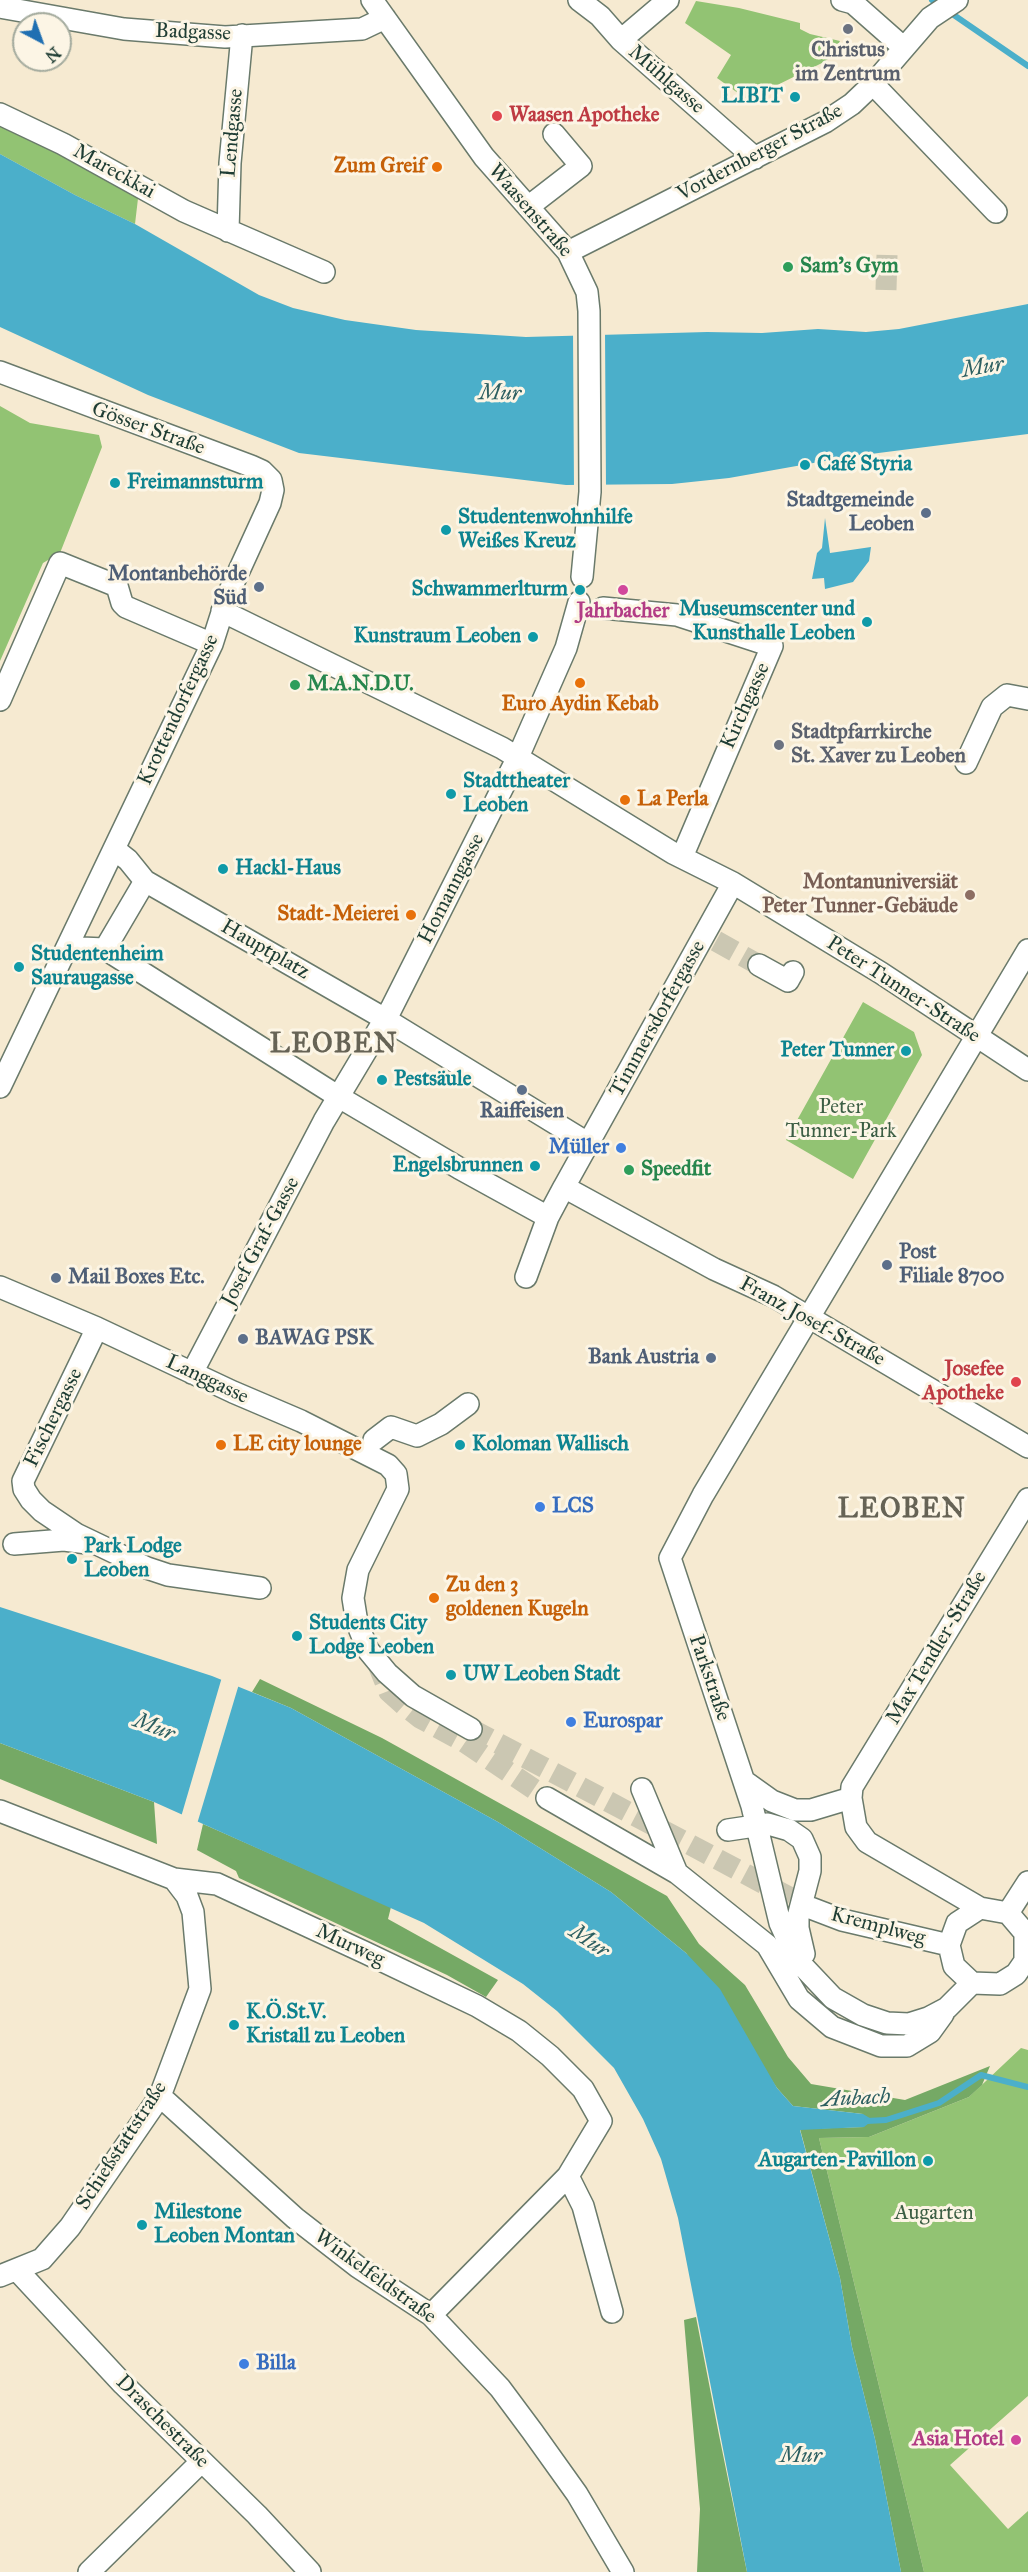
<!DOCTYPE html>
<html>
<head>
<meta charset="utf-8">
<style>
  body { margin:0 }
  #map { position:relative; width:1028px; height:2572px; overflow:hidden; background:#f6ead1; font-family:"IM FELL Great Primer",serif }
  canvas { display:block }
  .north { position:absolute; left:12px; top:12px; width:60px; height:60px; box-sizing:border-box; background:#fcf5e5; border:2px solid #a4ab9e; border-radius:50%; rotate:139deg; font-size:16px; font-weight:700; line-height:24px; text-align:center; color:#1f3d34 }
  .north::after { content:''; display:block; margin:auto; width:21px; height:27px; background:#1f6fb2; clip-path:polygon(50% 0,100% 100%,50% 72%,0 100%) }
</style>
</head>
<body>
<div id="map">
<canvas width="1028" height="2572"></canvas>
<div class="north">N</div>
</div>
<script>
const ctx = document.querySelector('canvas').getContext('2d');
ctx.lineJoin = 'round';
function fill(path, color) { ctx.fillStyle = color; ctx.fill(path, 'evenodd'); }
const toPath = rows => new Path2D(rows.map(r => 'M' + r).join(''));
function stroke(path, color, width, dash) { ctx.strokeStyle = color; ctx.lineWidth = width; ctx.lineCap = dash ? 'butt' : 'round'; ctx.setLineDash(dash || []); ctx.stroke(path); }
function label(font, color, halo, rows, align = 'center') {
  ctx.font = font + ' "IM FELL Great Primer",serif'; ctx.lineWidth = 6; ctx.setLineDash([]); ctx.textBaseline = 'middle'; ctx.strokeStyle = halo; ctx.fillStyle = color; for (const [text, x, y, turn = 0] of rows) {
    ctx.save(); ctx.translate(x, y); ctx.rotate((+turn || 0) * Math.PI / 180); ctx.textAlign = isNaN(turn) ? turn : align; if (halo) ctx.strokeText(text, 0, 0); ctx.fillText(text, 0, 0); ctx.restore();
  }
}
fill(toPath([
  [696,1,739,8,800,23,800,29,810,34,840,41,832,56,824,62,757,95,749,101,717,78,731,55,685,23],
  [0,122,139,190,135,224,75,195,0,154],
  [0,406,30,423,99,435,102,447,60,553,43,563,0,661],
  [863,1002,914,1032,922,1055,853,1179,786,1140],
  [1021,2048,1028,2050,1028,2396,950,2465,1008,2529,1028,2511,1028,2572,924,2572,819,2138,869,2137,969,2097]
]), '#92c373');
fill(toPath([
  [260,1679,382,1738,667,1896,699,1944,745,1985,788,2057,811,2084,905,2100,990,2066,982,2085,969,2097,869,2137,819,2138,924,2572,901,2572,875,2439,852,2347,840,2278,800,2129,864,2127,863,2114,793,2106,777,2088,686,1953,611,1892,498,1822,291,1708,252,1692],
  [0,1743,154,1802,157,1844,0,1779],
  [203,1824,391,1907,388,1919,498,1980,486,1997,447,1975,239,1878,236,1871,197,1850],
  [696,2317,719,2435,747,2572,697,2572,700,2509,684,2320]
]), '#75a965');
fill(toPath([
  [0,154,75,195,135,224,259,295,293,308,345,320,416,330,526,337,707,332,762,333,818,329,866,332,899,329,1028,304,1028,434,847,457,729,478,672,484,566,485,299,453,148,395,0,327],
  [825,518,830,553,871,547,869,561,853,582,825,589,824,578,812,579,817,553,822,548],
  [0,1607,212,1676,291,1708,498,1822,611,1892,686,1953,720,1989,777,2088,793,2106,863,2114,873,2120,864,2127,800,2130,840,2278,852,2347,875,2439,901,2572,747,2572,678,2218,661,2159,643,2119,614,2068,557,2011,523,1984,424,1923,154,1802,0,1743]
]), '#4bafca');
fill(toPath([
  [605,331,606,488,574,488,573,332],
  [222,1677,239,1684,197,1824,181,1817]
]), '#f6ead1');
stroke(toPath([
  [932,0,1028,66],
  [867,2121,886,2120,939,2103,981,2075,1028,2087]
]), '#4bafca', 6);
stroke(toPath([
  [886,290,887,255],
  [716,941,759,965],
  [377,1662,389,1692,406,1707,420,1718,464,1742,547,1798],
  [471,1729,808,1907]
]), '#cbc7b2', 21, [21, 10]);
const minor = toPath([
  [372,0,484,157,568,252,587,292,589,311,590,492,582,577],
  [579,0,600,16,621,40,755,158],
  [842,0,853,3,904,48],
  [0,7,124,29,225,37,362,29,385,18],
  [621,40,668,0],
  [873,84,996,212],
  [0,114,63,144,184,211,324,272],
  [528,207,581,166,554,134],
  [228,231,230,163,242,35],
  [568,252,825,122,852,104,873,84,930,18,957,0],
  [0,372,251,466,262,471,271,480,273,490,270,503,227,597,212,644,0,1087],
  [603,608,677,615,772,646,682,857],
  [222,611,502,748,673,853,733,883],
  [0,700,60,563,117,586,122,603,126,607,212,644],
  [966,763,992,707,1007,695,1028,699],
  [114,849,128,860,145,881],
  [70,943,81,948,105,949,339,1097,459,1168,548,1217,564,1187],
  [105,949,145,881,385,1019,589,1144],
  [759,965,788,981,793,972],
  [1028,1070,881,973,733,883,564,1187,714,1269,773,1296,1028,1447],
  [526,1277,548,1217],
  [0,1287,97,1328,233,1392,301,1421,388,1465,396,1474,398,1489,358,1570,353,1598,357,1623,368,1650,387,1673,413,1696,471,1729],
  [97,1328,23,1481,24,1489,31,1500,42,1511,76,1534,147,1568,168,1575,260,1588],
  [192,1373,324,1121,391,1009,518,757,566,648,579,602],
  [374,1440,391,1427,417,1436,441,1424,468,1404],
  [14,1544,64,1540,87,1543],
  [744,1781,772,1801,795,1810,811,1810,851,1798],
  [642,1789,677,1873,767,1945,799,1999,832,2027,881,2046,907,2046,930,2032,943,2014],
  [547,1798,677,1873],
  [0,1811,174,1879,217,1884,366,1953,477,2006,519,2031,550,2056,583,2089,601,2121,568,2176,431,2315],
  [728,1830,768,1824,789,1830,802,1839,810,1857,810,1871,798,1917,798,1928,804,1954],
  [808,1907,842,1920,949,1945],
  [980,1908,957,1923,949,1945,954,1966,972,1983,1000,1984,1016,1974,1025,1961,1025,1933,1008,1913,980,1908,867,1842,856,1827,851,1798,852,1787,1028,1499],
  [1008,1913,1028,1882],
  [972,1983,947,2008,928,2018,909,2024,887,2023,863,2015,833,1998,797,1960,780,1923,752,1806,670,1558,703,1495,1028,950],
  [160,2096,295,2218,358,2267,431,2315,500,2388,532,2431,577,2494,623,2572],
  [568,2176,583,2206,612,2312],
  [17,2270,123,2384,257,2515,310,2572],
  [0,2276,42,2259,70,2227,160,2096,200,1989,193,1912,187,1896,174,1879],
  [89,2572,201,2462]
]);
stroke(minor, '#6a7a6b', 24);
stroke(minor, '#fff', 21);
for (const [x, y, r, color] of [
  [848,29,6,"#6b7280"],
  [795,97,6,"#0f9aa8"],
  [497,116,6,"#e0444e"],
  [437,167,6,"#e8710a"],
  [788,267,6,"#2e9e5b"],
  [805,465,6,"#0f9aa8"],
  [115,483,6,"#0f9aa8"],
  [926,513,6,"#5c6f8a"],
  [446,530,6,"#0f9aa8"],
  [259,587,6,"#5c6f8a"],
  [580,590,6,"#0f9aa8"],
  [623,590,6,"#d1479c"],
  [867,622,6,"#0f9aa8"],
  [533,637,6,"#0f9aa8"],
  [580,683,6,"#e8710a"],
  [295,685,6,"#2e9e5b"],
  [779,745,6,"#6b7280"],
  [451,794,6,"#0f9aa8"],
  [625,800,6,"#e8710a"],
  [223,869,6,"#0f9aa8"],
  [970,895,6,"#8d6e63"],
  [411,915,6,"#e8710a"],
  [19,967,6,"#0f9aa8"],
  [906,1051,6,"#0f9aa8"],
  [382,1080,6,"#0f9aa8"],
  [522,1090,6,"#5c6f8a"],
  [621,1148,6,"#3f7fe0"],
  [535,1166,6,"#0f9aa8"],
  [629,1170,6,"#2e9e5b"],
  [887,1265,6,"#5c6f8a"],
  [56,1278,6,"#5c6f8a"],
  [243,1339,6,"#5c6f8a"],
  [711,1358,6,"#5c6f8a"],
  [1016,1382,6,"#e0444e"],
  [221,1445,6,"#e8710a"],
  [460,1445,6,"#0f9aa8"],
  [540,1507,6,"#3f7fe0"],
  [72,1559,6,"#0f9aa8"],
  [434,1598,6,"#e8710a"],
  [297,1636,6,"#0f9aa8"],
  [451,1675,6,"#0f9aa8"],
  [571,1722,6,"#3f7fe0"],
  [234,2025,6,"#0f9aa8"],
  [928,2161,6,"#0f9aa8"],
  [142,2225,6,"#0f9aa8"],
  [244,2364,6,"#3f7fe0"],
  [1016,2440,6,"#d1479c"]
]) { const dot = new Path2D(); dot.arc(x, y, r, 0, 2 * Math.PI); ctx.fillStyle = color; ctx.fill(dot); stroke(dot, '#fcf5e5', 2); }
label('21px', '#1f3d34', '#fcf5e5', [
  ["Badgasse",193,33,2],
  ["Mühlgasse",666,80,41],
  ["Lendgasse",233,133,-85],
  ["Vordernberger Straße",760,153,-28],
  ["Mareckkai",114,172,29],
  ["Waasenstraße",530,211,49],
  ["Gösser Straße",148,429,20],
  ["Kirchgasse",746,706,-66],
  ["Krottendorfergasse",179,710,-65],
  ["Homanngasse",452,889,-63],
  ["Hauptplatz",265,950,30],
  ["Peter Tunner-Straße",903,990,33],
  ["Timmersdorfergasse",658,1019,-61],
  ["Josef Graf-Gasse",261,1242,-62],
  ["Franz Josef-Straße",812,1322,29],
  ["Langgasse",207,1380,25],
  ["Fischergasse",54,1418,-64],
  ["Max Tendler-Straße",937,1648,-59],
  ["Parkstraße",709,1678,71],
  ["Kremplweg",878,1927,15],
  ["Murweg",350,1946,25],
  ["Schießstattstraße",122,2146,-57],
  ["Winkelfeldstraße",375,2277,36],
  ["Draschestraße",162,2422,45]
]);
label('bold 21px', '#5b616d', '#fcf5e5', [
  ["Christus",848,51],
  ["im Zentrum",848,75],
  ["Stadtpfarrkirche",791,733,"left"],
  ["St. Xaver zu Leoben",791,757,"left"]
]);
label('bold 21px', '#0d838f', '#fcf5e5', [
  ["LIBIT",783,97,"right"],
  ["Café Styria",817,465],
  ["Freimannsturm",127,483],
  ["Studentenwohnhilfe",458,518],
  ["Weißes Kreuz",458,542],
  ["Schwammerlturm",568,590,"right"],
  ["Museumscenter und",855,610,"right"],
  ["Kunsthalle Leoben",855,634,"right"],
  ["Kunstraum Leoben",521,637,"right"],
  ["Stadttheater",463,782],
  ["Leoben",463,806],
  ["Hackl-Haus",235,869],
  ["Studentenheim",31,955],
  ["Sauraugasse",31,979],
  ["Peter Tunner",894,1051,"right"],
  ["Pestsäule",394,1080],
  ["Engelsbrunnen",523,1166,"right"],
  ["Koloman Wallisch",472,1445],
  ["Park Lodge",84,1547],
  ["Leoben",84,1571],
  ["Students City",309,1624],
  ["Lodge Leoben",309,1648],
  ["UW Leoben Stadt",463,1675],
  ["K.Ö.St.V.",246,2013],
  ["Kristall zu Leoben",246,2037],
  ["Augarten-Pavillon",916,2161,"right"],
  ["Milestone",154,2213],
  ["Leoben Montan",154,2237]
], 'left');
label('bold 21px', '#be3a42', '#fcf5e5', [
  ["Waasen Apotheke",509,116],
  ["Josefee",1004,1370,"right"],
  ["Apotheke",1004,1394,"right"]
], 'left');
label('bold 21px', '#c56008', '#fcf5e5', [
  ["Zum Greif",425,167,"right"],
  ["Euro Aydin Kebab",580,705,"center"],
  ["La Perla",637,800],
  ["Stadt-Meierei",399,915,"right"],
  ["LE city lounge",233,1445],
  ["Zu den 3",446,1586],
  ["goldenen Kugeln",446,1610]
], 'left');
label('bold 21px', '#27864d', '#fcf5e5', [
  ["Sam's Gym",800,267],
  ["M.A.N.D.U.",307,685],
  ["Speedfit",641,1170]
], 'left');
label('bold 21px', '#4e5e75', '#fcf5e5', [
  ["Stadtgemeinde",914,501],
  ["Leoben",914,525],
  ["Montanbehörde",247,575],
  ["Süd",247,599],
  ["Raiffeisen",522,1112,"center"],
  ["Post",899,1253,"left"],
  ["Filiale 8700",899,1277,"left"],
  ["Mail Boxes Etc.",68,1278,"left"],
  ["BAWAG PSK",255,1339,"left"],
  ["Bank Austria",699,1358]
], 'right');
label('bold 21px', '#b23c85', '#fcf5e5', [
  ["Jahrbacher",623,612],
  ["Asia Hotel",1004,2440,"right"]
]);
label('bold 21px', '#785e54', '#fcf5e5', [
  ["Montanuniversiät",958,883],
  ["Peter Tunner-Gebäude",958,907]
], 'right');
label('21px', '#3c5e44', '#fcf5e5', [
  ["Peter",841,1108],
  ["Tunner-Park",841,1132],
  ["Augarten",934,2214]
]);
label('bold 21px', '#366cbe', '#fcf5e5', [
  ["Müller",609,1148,"right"],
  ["LCS",552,1507],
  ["Eurospar",583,1722],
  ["Billa",256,2364]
], 'left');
label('italic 22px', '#2c5f61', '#fcf5e5', [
  ["Mur",983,368,-9],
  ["Mur",500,394,1],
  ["Mur",154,1728,21],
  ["Mur",589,1942,34],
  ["Aubach",856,2099,-3],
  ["Mur",801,2457]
]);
ctx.letterSpacing = '1.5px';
label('bold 27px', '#666355', '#fcf5e5', [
  ["LEOBEN",334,1045],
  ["LEOBEN",902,1510]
]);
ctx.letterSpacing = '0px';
</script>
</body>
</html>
